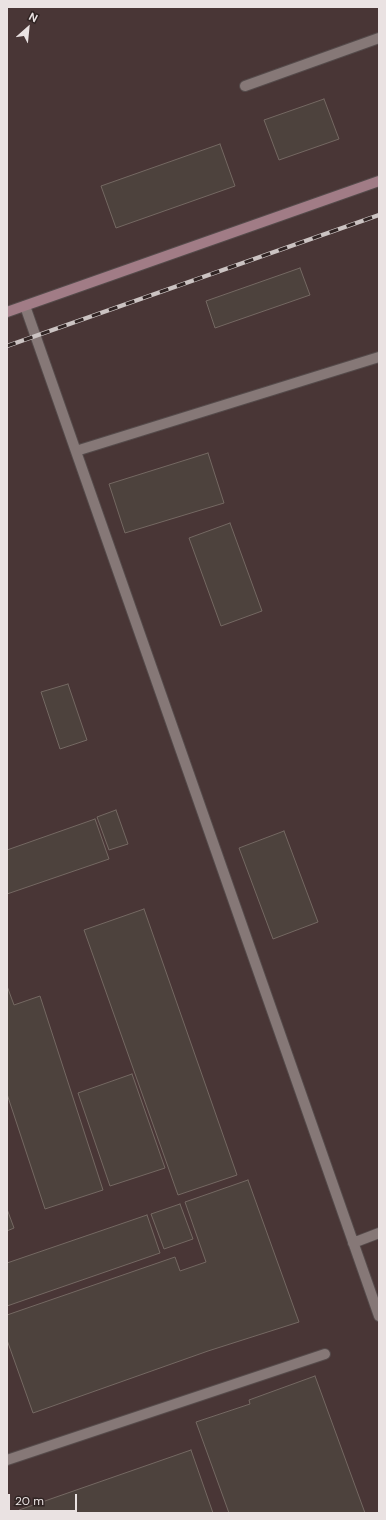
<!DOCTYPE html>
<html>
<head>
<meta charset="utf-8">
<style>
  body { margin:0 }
  #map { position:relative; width:386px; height:1520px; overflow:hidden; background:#3a2e2d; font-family:"DM Sans",sans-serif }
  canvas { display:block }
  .frame { position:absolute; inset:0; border:8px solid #eae2e2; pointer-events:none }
  .north { position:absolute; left:8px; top:8px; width:40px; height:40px; -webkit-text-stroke:3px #302423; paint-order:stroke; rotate:27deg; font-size:11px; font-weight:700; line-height:16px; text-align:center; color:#eae2e2 }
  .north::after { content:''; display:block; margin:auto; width:14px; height:18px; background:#eae2e2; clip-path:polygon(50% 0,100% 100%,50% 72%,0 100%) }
  .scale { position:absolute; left:8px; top:1494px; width:69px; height:18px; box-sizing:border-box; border:2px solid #eae2e2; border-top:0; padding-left:5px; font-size:12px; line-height:14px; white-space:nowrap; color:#eae2e2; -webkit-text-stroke:3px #302423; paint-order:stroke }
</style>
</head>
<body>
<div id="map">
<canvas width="386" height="1520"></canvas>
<div class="frame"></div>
<div class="north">N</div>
<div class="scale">20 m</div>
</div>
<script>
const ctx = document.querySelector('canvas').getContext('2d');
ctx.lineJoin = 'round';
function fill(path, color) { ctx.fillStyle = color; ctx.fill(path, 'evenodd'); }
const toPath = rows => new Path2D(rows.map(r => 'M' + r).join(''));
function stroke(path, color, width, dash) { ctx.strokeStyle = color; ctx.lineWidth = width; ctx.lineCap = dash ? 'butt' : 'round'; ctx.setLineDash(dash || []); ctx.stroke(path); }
fill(toPath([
  [7,7,379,7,379,1513,7,1513]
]), '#493636');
const building = toPath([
  [324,99,339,139,279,160,264,120,324,99],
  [220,144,235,186,116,228,101,186,220,144],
  [300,268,310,295,215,328,206,301,300,268],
  [208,453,224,503,125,533,109,484,208,453],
  [230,523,262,611,221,626,189,538,230,523],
  [68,684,87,740,60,749,41,692,68,684],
  [116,810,128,844,109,850,97,817,116,810],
  [95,819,109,859,7,894,7,850,95,819],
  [284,831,318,922,273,939,239,848,284,831],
  [144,909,237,1175,178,1195,84,930,144,909],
  [7,986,14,1005,40,996,103,1190,45,1209,7,1094,7,986],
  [132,1074,165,1168,110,1186,78,1093,132,1074],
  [248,1180,299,1322,208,1351,33,1413,7,1340,7,1315,175,1257,180,1271,206,1262,185,1202,248,1180],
  [180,1204,193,1239,164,1249,151,1214,180,1204],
  [7,1209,14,1228,7,1231,7,1209],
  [147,1215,160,1253,7,1306,7,1263,147,1215],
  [315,1376,365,1513,229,1513,196,1422,250,1404,249,1400,315,1376],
  [191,1450,213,1513,20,1513,19,1510,191,1450]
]);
fill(building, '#4d423d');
stroke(building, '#746862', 1);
const lane = toPath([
  [245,86,379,38],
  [25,306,379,1316],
  [76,451,379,357],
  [353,1243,379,1233],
  [7,1460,325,1354]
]);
const secondary = toPath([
  [7,312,379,181]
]);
stroke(lane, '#554b4b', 12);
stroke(secondary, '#554b4b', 12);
stroke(lane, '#867877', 10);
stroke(secondary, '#a17c86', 10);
const rail = toPath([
  [7,346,379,215]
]);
stroke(rail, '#cbc3c2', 4.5);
stroke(rail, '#302423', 3, [9]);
</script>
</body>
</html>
